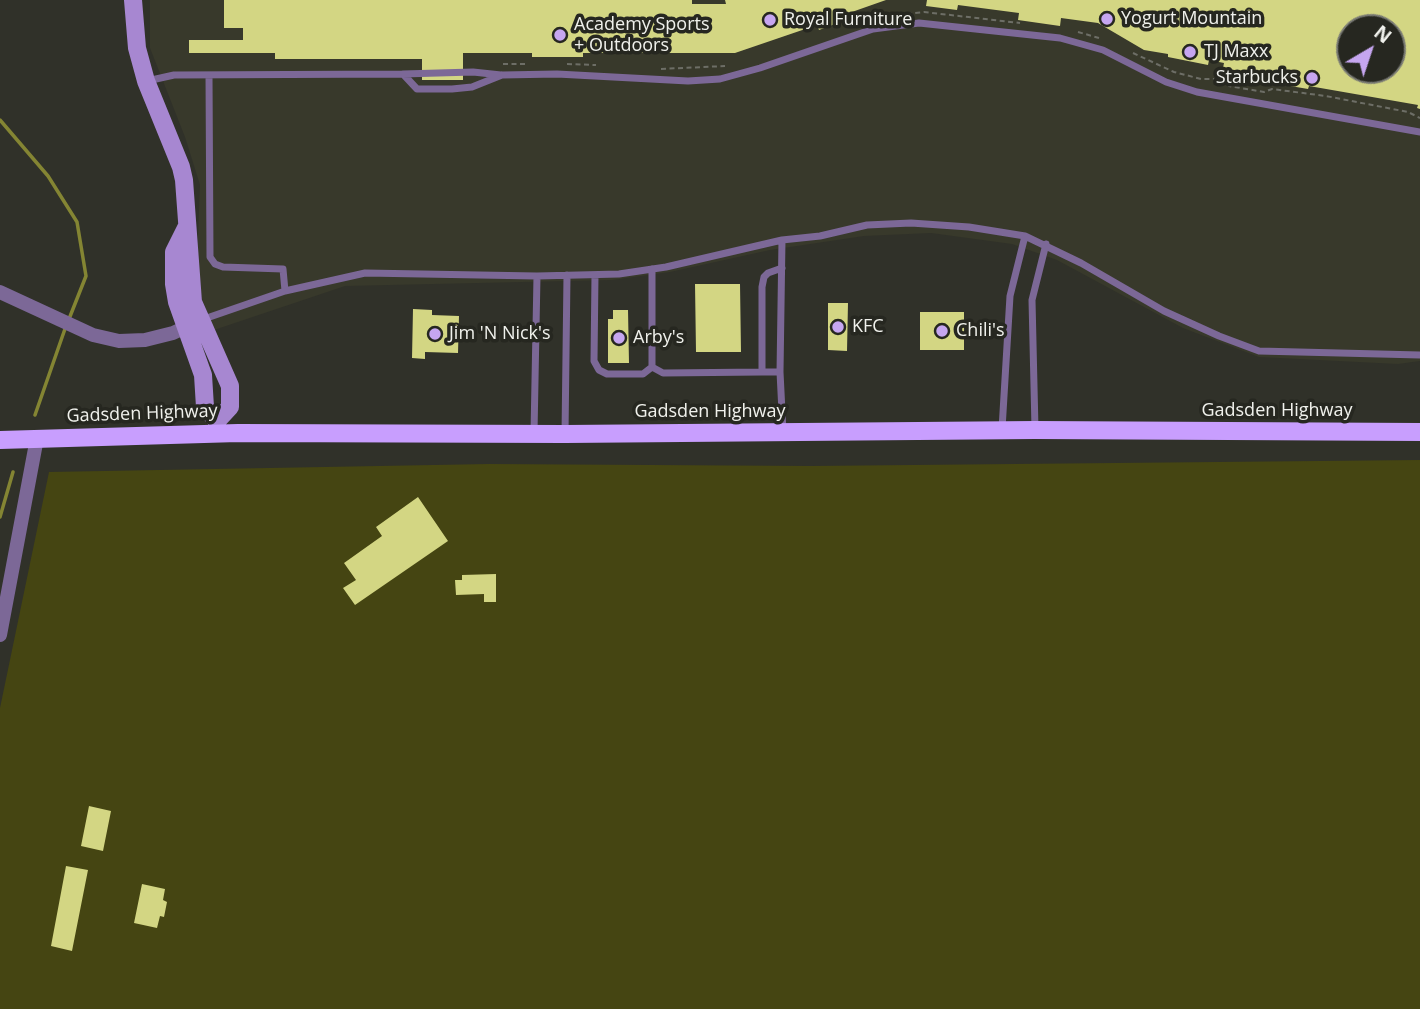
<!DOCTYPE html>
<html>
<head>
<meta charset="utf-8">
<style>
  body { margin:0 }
  #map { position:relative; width:1420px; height:1009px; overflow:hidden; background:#303129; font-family:"Open Sans",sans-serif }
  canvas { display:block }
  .north { position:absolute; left:1336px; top:14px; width:70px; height:70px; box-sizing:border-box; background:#262720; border:2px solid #777872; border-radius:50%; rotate:39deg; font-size:19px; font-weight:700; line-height:28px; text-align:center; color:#f0f1ec }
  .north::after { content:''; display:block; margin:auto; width:24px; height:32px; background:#c6a6f0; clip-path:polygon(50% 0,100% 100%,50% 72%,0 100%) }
</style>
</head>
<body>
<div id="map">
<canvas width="1420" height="1009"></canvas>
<div class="north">N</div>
</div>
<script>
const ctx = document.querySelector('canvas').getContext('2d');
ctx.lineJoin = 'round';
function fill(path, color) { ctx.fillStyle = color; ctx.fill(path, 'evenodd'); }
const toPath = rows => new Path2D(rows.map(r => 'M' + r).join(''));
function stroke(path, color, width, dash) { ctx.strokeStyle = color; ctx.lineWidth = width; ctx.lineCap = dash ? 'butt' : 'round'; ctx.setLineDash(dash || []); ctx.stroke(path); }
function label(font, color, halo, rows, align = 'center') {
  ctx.font = font + ' "Open Sans",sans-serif'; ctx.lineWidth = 7; ctx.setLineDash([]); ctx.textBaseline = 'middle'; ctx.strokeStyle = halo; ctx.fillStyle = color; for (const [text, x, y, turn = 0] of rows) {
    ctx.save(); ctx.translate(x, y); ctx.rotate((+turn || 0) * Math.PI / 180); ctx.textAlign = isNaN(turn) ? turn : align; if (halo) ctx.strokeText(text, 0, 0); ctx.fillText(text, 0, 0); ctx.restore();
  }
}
fill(toPath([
  [150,0,1420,0,1420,361,1398,364,1259,357,1183,328,1057,260,1012,244,931,233,864,236,770,250,670,272,612,280,345,286,214,330,202,299,197,260,200,185,185,137,150,48],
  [1350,28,1392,28,1392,70,1350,70]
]), '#38392b');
fill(toPath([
  [1420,460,1420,1009,0,1009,0,708,49,472,489,464,811,466]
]), '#454512');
stroke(toPath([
  [0,120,48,176,77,222,86,276,69,319],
  [35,415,66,326],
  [0,517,13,472]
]), '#848533', 3.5);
fill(toPath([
  [224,0,692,0,692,4,726,4,725,0,886,0,849,13,851,18,819,30,817,25,735,53,583,53,583,57,532,57,532,53,463,53,463,80,422,80,422,59,275,59,275,53,189,53,189,40,243,40,243,28,224,28],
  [927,0,1420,0,1420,109,1417,108,1418,105,1309,86,1308,89,1273,83,1274,77,1223,68,1224,63,1209,60,1208,65,1168,57,1168,54,1144,50,1098,23,1061,18,1060,26,1018,20,1019,13,958,5,957,10,926,6],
  [1350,28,1392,28,1392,70,1350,70],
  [695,284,740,284,741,352,696,352],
  [828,303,848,303,847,351,828,350],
  [413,309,432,310,432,315,459,316,458,353,425,352,425,359,412,358],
  [613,310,628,310,629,363,608,363,608,319,613,319],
  [920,312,964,312,964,350,920,350],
  [418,497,448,541,355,605,343,588,356,580,344,563,382,536,376,527],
  [496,574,496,602,484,602,484,594,456,595,455,580,462,580,462,575],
  [89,806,111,811,103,851,81,846],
  [66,866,88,870,72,951,51,946],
  [142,884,165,889,163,900,167,902,164,917,160,916,157,928,134,923]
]), '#d3d683');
stroke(toPath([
  [873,18,924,12,1020,23],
  [1078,32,1099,38],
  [1133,53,1174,72,1201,79,1224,79,1229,86,1264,92,1272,89,1326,96,1408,112,1420,118],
  [503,64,526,64],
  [567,64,596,65],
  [661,69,725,66]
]), '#6d6e66', 2, [5, 3.5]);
stroke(toPath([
  [403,74,473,72,501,75],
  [209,75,210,257,215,264,223,267,283,269,285,291],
  [147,81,174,75,403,74,417,89,452,89,472,87,502,75,557,74,688,81,720,79,760,68,873,29,919,23,1060,38,1103,50,1166,82,1197,92,1420,132],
  [782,240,780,372,783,432],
  [595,275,594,361,599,370,607,374,643,374,652,367,652,269],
  [201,320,285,291,365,273,537,276,619,274,666,267,782,240,820,236,867,225,911,223,969,227,1025,236,1081,263,1164,311,1219,336,1259,351,1420,355],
  [652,367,663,373,762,372],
  [780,372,762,372,762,287,764,277,768,273,782,268],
  [1002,429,1010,296,1025,236],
  [1035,429,1032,300,1046,244],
  [534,433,537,276],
  [565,434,567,275]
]), '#7c6897', 7);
stroke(toPath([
  [0,292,93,335,119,341,145,340,173,333,186,327],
  [0,635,37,438]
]), '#7c6897', 14);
stroke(toPath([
  [133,0,137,48,146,81,181,167,184,180,193,302,230,386,230,407,217,421],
  [186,228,174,252,174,284,177,302,203,375,205,407,217,421,217,430]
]), '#a787d1', 18);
stroke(toPath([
  [0,440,238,433,565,434,1035,430,1420,432]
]), '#c89efe', 18);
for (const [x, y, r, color] of [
  [1107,19,7,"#c6a6f0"],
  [770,20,7,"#c6a6f0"],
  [560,35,7,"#c6a6f0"],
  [1190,52,7,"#c6a6f0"],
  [1312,78,7,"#c6a6f0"],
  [838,327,7,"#c6a6f0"],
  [942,331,7,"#c6a6f0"],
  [435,334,7,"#c6a6f0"],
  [619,338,7,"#c6a6f0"]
]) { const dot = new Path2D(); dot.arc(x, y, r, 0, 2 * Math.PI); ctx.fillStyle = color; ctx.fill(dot); stroke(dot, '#262720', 2.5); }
label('18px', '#f0f1ec', '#262720', [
  ["Yogurt Mountain",1121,19],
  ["Royal Furniture",784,20],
  ["Academy Sports",574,25],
  ["+ Outdoors",574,46],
  ["TJ Maxx",1204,52],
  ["Starbucks",1298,78,"right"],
  ["KFC",852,327],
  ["Chili's",956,331],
  ["Jim 'N Nick's",449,334],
  ["Arby's",633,338]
], 'left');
label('18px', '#f0f1ec', '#262720', [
  ["Gadsden Highway",1277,411],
  ["Gadsden Highway",710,412],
  ["Gadsden Highway",142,414,-2]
]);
</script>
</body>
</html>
